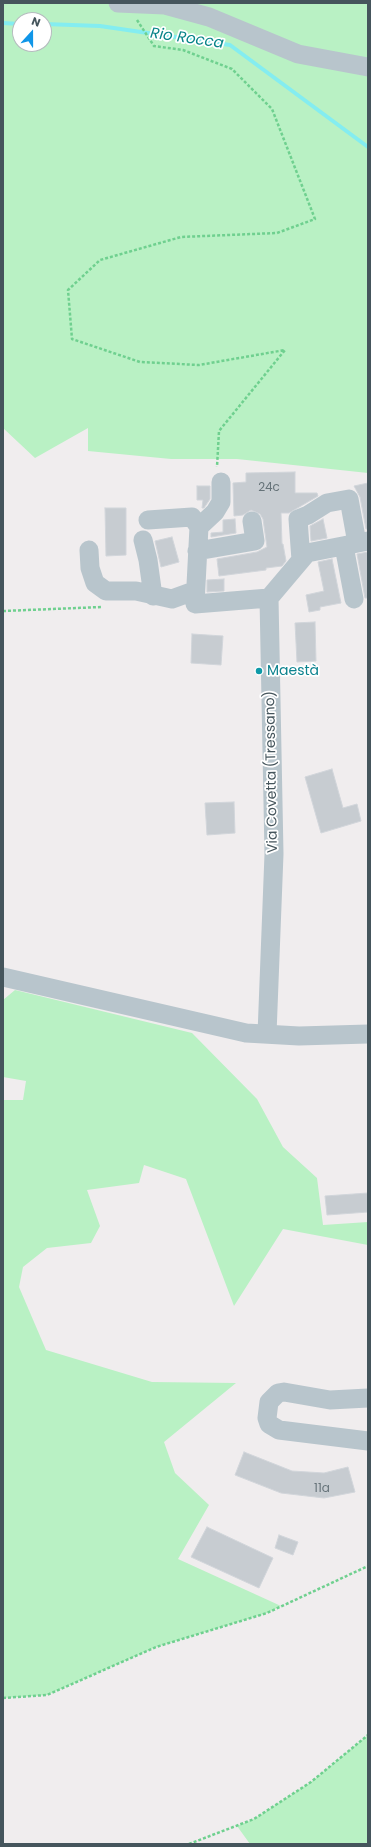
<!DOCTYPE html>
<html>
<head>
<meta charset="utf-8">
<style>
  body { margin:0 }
  #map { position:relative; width:371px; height:1847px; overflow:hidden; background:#f0edee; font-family:Poppins,sans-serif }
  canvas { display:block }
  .frame { position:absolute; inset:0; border:4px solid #45555c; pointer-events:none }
  .north { position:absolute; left:12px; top:12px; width:40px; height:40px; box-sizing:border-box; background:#fff; border:1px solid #b5bbbe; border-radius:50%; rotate:21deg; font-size:11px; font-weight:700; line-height:16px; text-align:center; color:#45555c }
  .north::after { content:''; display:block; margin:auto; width:14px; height:18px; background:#1096e8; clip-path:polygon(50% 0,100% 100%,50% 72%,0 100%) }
</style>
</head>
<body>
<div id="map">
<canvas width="371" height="1847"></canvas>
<div class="frame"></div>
<div class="north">N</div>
</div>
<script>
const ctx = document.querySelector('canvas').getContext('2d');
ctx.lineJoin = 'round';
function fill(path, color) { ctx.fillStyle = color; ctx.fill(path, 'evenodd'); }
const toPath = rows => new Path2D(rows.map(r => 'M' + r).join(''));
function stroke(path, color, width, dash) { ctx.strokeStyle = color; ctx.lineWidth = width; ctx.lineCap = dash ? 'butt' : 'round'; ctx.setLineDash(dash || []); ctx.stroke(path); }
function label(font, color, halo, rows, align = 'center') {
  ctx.font = font + ' Poppins,sans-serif'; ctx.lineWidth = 3.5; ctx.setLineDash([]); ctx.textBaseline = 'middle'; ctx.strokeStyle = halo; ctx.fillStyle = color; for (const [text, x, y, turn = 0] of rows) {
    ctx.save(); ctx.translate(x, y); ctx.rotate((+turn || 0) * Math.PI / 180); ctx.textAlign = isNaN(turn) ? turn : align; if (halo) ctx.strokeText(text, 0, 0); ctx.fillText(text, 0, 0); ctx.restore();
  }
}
fill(toPath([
  [3,3,368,3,368,473,237,459,171,459,88,451,88,428,35,458,3,428],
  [20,20,44,20,44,44,20,44],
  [15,990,192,1033,257,1099,283,1147,317,1178,323,1225,368,1222,368,1245,283,1229,234,1306,186,1179,144,1165,139,1183,87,1190,100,1226,91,1243,47,1248,23,1267,19,1287,46,1350,152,1382,236,1383,164,1442,175,1473,209,1505,178,1559,281,1606,267,1613,156,1647,47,1695,3,1698,3,1100,23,1100,26,1081,3,1077,3,1000],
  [368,1735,368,1844,250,1844,237,1826,254,1819,311,1782]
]), '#b9f1c4');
stroke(toPath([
  [3,23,20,24],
  [44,24,100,26,230,45,368,147]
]), '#84edf0', 4);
const building = toPath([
  [295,472,295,493,317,493,318,496,289,513,281,513,282,544,283,544,286,561,282,566,266,568,266,570,219,576,217,559,257,552,267,547,263,519,260,514,251,510,243,515,234,516,233,483,246,482,246,473,295,472],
  [368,483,368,529,366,529,360,497,354,486,368,483],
  [197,486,210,486,210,499,204,508,202,508,203,500,197,500,197,486],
  [105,508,126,508,126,555,106,556,105,508],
  [235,519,236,533,211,537,211,533,223,532,223,520,235,519],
  [323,519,327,538,311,541,310,526,323,519],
  [172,537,179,562,161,567,155,541,172,537],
  [368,552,368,598,365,598,357,554,368,552],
  [332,559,341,603,320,607,320,610,309,612,306,595,324,591,318,562,332,559],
  [224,579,224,591,207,592,207,580,224,579],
  [315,622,316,661,297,662,295,623,315,622],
  [192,634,223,636,221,665,191,663,192,634],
  [332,769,343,808,357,804,361,821,321,833,305,777,332,769],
  [234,802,235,833,207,835,205,803,234,802],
  [368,1193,368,1212,327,1215,325,1196,368,1193],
  [244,1452,292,1471,324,1473,348,1467,355,1492,324,1498,281,1493,235,1475,244,1452],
  [207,1527,273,1558,259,1588,191,1557,207,1527],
  [279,1535,298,1542,293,1555,275,1548,279,1535]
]);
fill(building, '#c7ccd1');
stroke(building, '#d1d5da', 1);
stroke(toPath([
  [137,20,154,46,183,50,232,69,272,109,315,219,277,233,181,237,100,260,68,290,72,339,140,362,199,365,285,350,219,431,217,467],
  [3,611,102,607],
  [3,1698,47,1695,156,1647,267,1613,368,1566],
  [189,1844,254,1819,311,1782,368,1735]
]), '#6fd08f', 2.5, [3, 2]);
stroke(toPath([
  [118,3,165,5,209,17,298,54,368,67],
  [148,520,192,517,199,527,195,604,269,598,274,854,267,1034],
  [199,527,215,512,221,502,221,482],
  [143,540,148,560,153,596],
  [344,546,354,599],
  [89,550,90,568,95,583,106,591,136,591,172,599,194,591],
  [197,551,255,541,252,521],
  [301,560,298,519,308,515,327,503,349,499,357,543],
  [269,598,307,553,368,541],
  [3,977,246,1033,299,1036,368,1034],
  [368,1398,330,1400,284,1392,278,1393,269,1402,267,1418,269,1424,279,1430,368,1441]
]), '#b8c5cc', 19);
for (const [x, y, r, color] of [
  [259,671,4,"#0f9aa8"]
]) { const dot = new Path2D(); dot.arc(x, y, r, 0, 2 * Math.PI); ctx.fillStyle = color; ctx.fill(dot); stroke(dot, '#fff', 1.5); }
label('12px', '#667379', null, [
  ["24c",269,488],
  ["11a",322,1489]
]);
label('14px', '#0d838f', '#fff', [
  ["Maestà",267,671]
], 'left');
label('14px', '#45555c', '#fff', [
  ["Via Covetta (Tressano)",272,772,-91]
]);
label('italic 15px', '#088488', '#fff', [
  ["Rio Rocca",187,39,8]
]);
</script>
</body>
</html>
